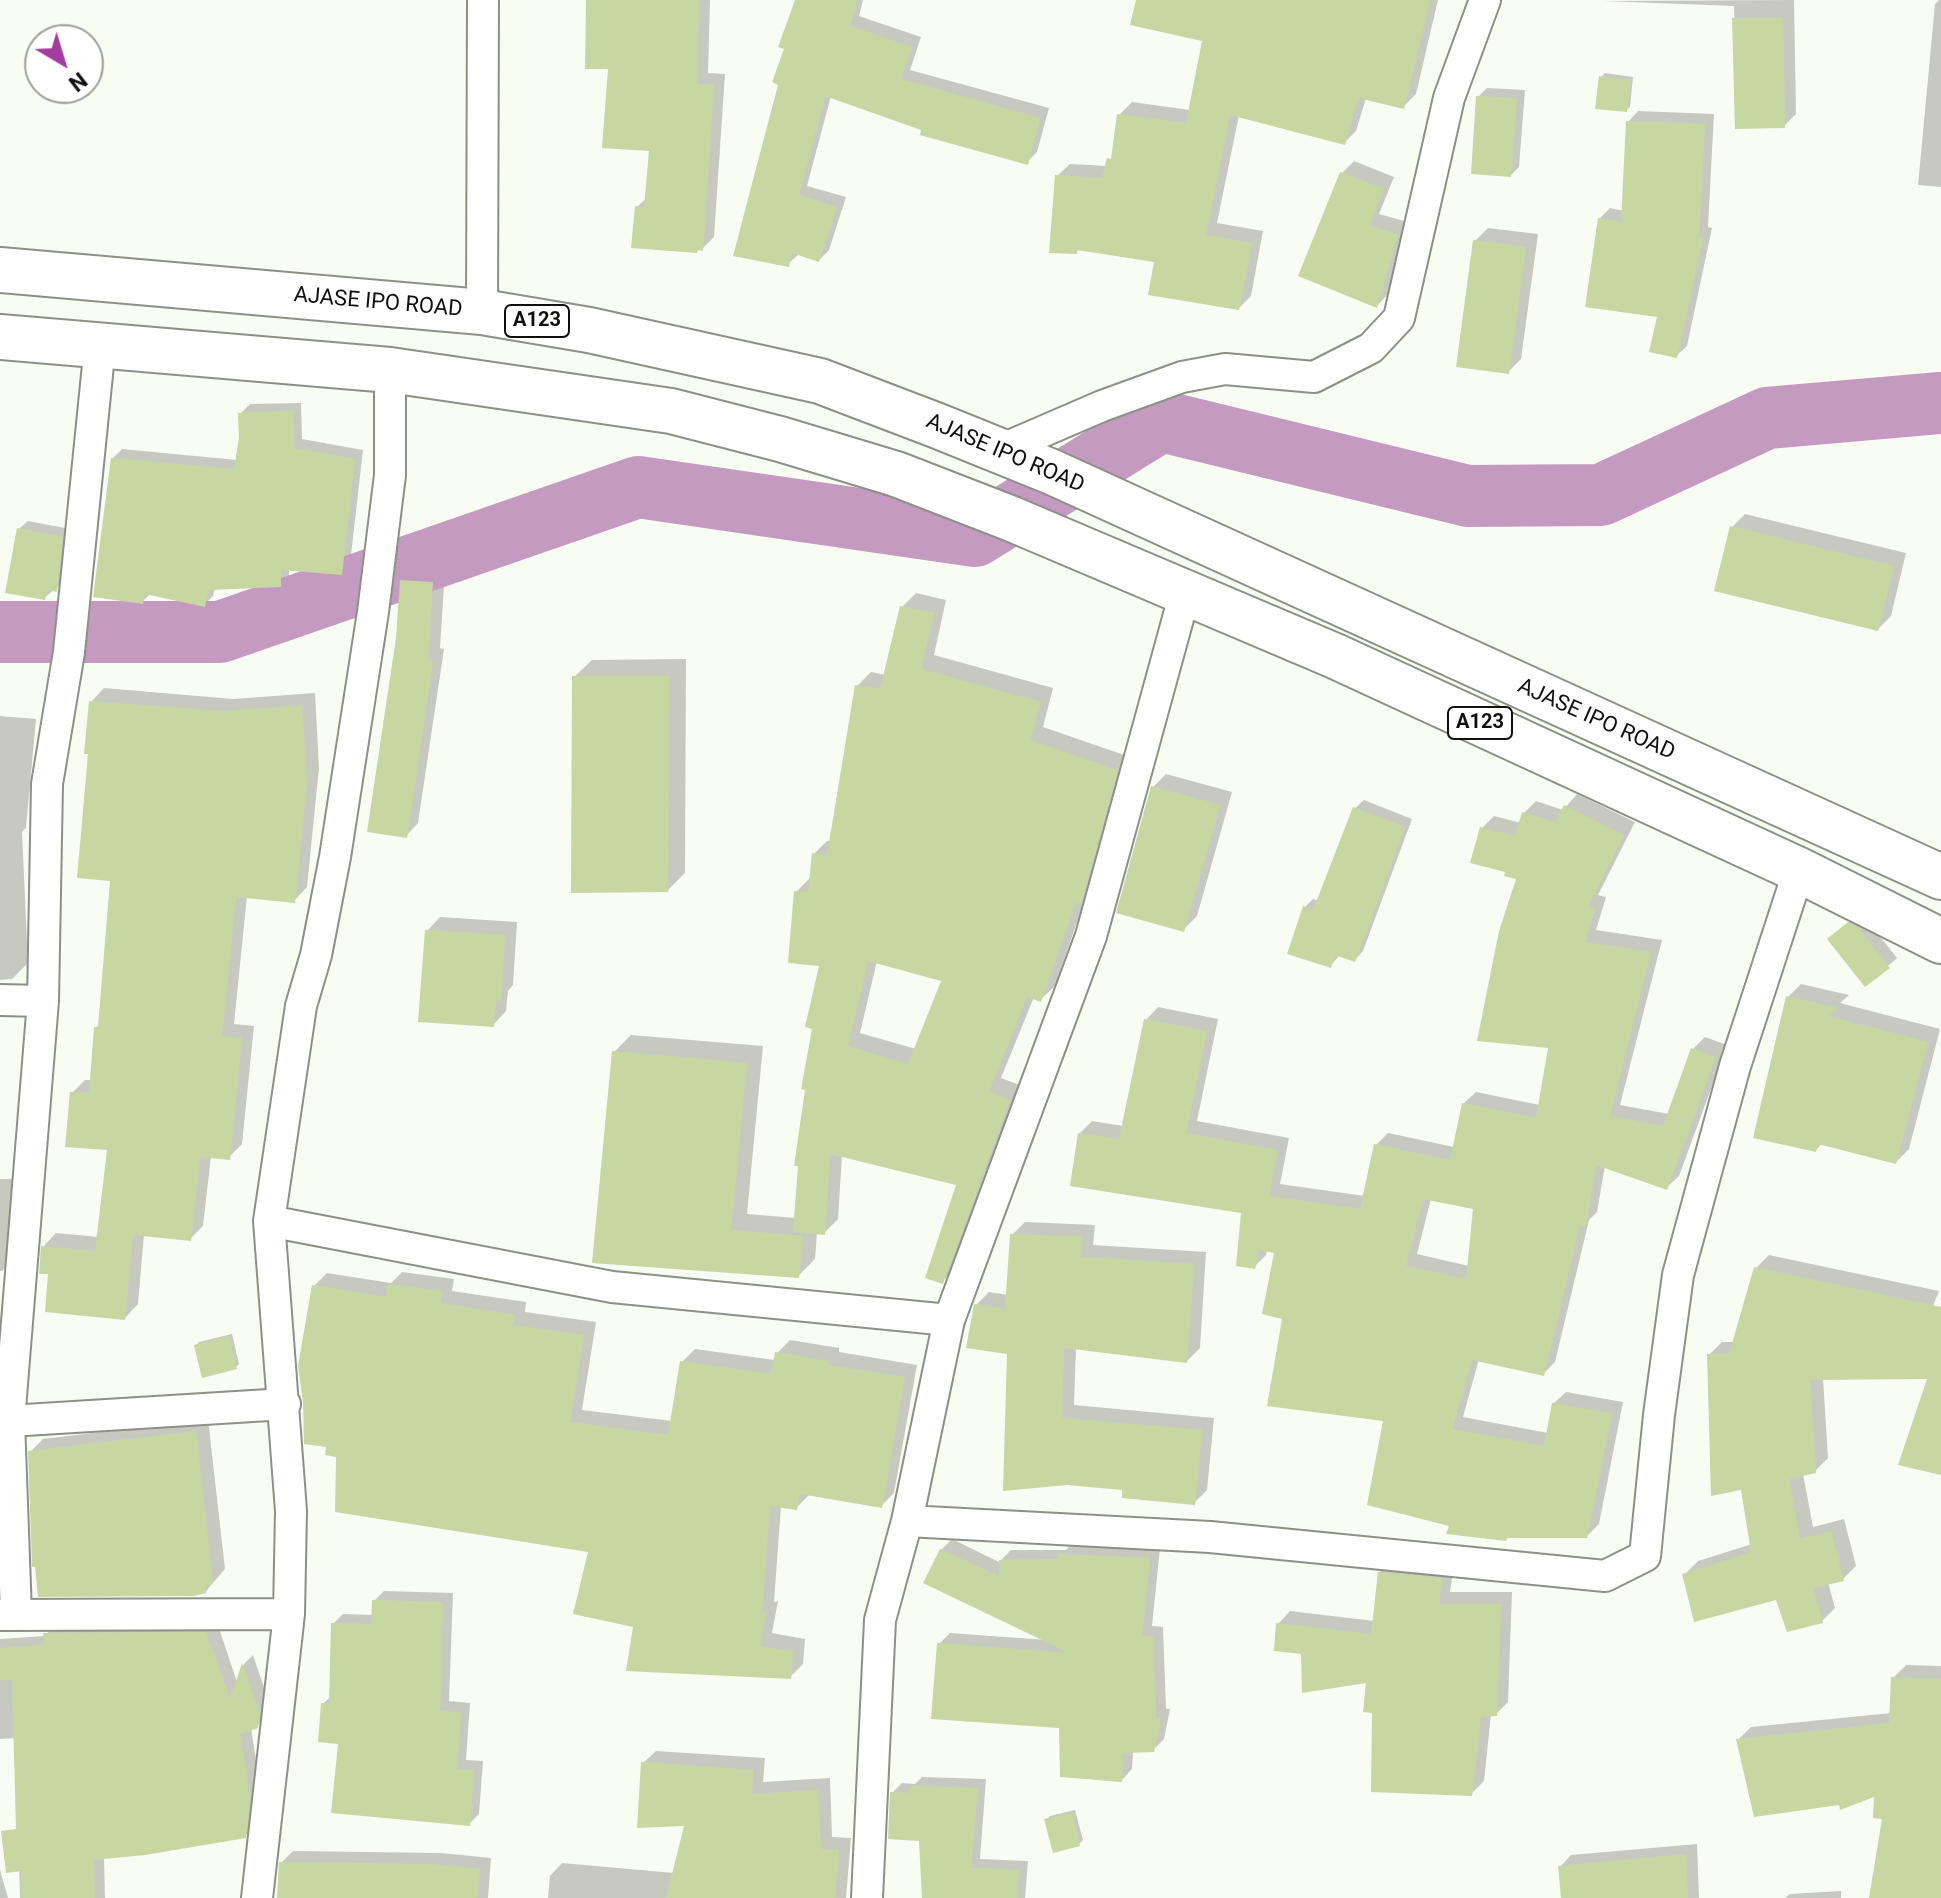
<!DOCTYPE html>
<html>
<head>
<meta charset="utf-8">
<style>
  body { margin:0 }
  #map { position:relative; width:1941px; height:1898px; overflow:hidden; background:#f9fcf2; font-family:Roboto,sans-serif }
  canvas { display:block }
  .north { position:absolute; left:24px; top:24px; width:80px; height:80px; box-sizing:border-box; background:#fff; border:2px solid #9f9f9e; border-radius:50%; rotate:142deg; font-size:22px; font-weight:700; line-height:32px; text-align:center; color:#0f100d }
  .north::after { content:''; display:block; margin:auto; width:28px; height:36px; background:#a33ca0; clip-path:polygon(50% 0,100% 100%,50% 72%,0 100%) }
</style>
</head>
<body>
<div id="map">
<canvas width="1941" height="1898"></canvas>
<div class="north">N</div>
</div>
<script>
const ctx = document.querySelector('canvas').getContext('2d');
ctx.lineJoin = 'round';
function fill(path, color) { ctx.fillStyle = color; ctx.fill(path, 'evenodd'); }
const toPath = rows => new Path2D(rows.map(r => 'M' + r).join(''));
function stroke(path, color, width, dash) { ctx.strokeStyle = color; ctx.lineWidth = width; ctx.lineCap = dash ? 'butt' : 'round'; ctx.setLineDash(dash || []); ctx.stroke(path); }
function label(font, color, halo, rows, align = 'center') {
  ctx.font = font + ' Roboto,sans-serif'; ctx.lineWidth = 8; ctx.setLineDash([]); ctx.textBaseline = 'middle'; ctx.strokeStyle = halo; ctx.fillStyle = color; for (const [text, x, y, turn = 0] of rows) {
    ctx.save(); ctx.translate(x, y); ctx.rotate((+turn || 0) * Math.PI / 180); ctx.textAlign = isNaN(turn) ? turn : align; if (halo) ctx.strokeText(text, 0, 0); ctx.fillText(text, 0, 0); ctx.restore();
  }
}
fill(toPath([
  [588,0,710,0,708,73,725,74,714,237,702,249,637,207,647,198,652,149,610,67],
  [798,0,863,0,859,16,921,37,910,70,1049,108,1037,152,1027,162,831,96,807,186,846,197,829,250,819,260,799,254,788,264,781,83],
  [1138,0,1438,0,1416,94,1403,107,1366,98,1356,131,1344,143,1239,115,1217,223,1263,231,1251,296,1239,308,1157,260,1080,249,1076,252,1057,176,1070,164,1107,166,1114,154,1119,115,1132,102,1190,110,1205,39],
  [1794,0,1796,114,1784,126,1737,127,1734,6,1603,1],
  [1939,0,1941,0,1941,187,1918,185,1935,4],
  [1605,73,1633,77,1630,107,1626,110,1601,77],
  [1487,88,1525,90,1519,167,1511,175,1478,97],
  [1638,111,1714,114,1708,227,1712,228,1687,346,1676,356,1659,315,1600,218,1610,208,1624,211,1628,122],
  [1354,161,1394,177,1379,214,1408,222,1388,294,1377,306,1300,275,1342,173],
  [1488,228,1538,234,1521,359,1508,372,1475,241],
  [301,403,302,439,363,450,350,564,341,573,289,568,289,576,280,585,215,588,213,596,204,605,151,593,142,602,113,458,122,449,237,460,241,438,240,414,250,404],
  [1745,514,1906,553,1891,616,1878,629,1732,527],
  [28,521,70,529,65,581,44,598,19,529],
  [414,569,445,571,440,648,444,649,418,823,406,836,398,639,401,581],
  [916,593,946,600,934,655,1053,688,1043,727,1130,757,1094,888,1086,896,1055,986,1041,999,1034,997,1001,1078,1022,1086,956,1268,943,1281,959,1184,842,1155,838,1219,824,1233,817,1232,815,1259,798,1276,594,1261,614,1052,631,1035,763,1046,747,1214,796,1218,821,964,796,892,810,878,814,854,827,841,832,841,857,686,871,672,886,675,902,607],
  [877,961,944,980,916,1049,860,1033],
  [686,659,685,873,668,890,574,677,592,660],
  [104,688,233,699,315,693,319,768,307,887,294,901,247,896,234,1024,254,1026,242,1144,229,1157,211,1156,203,1226,190,1239,144,1234,138,1304,125,1318,51,1272,43,1247,56,1233,99,1237,109,1148,72,1093,85,1080,92,1080,96,1028,100,1024,112,879,91,753,91,702],
  [0,716,36,719,26,828,22,832,28,963,12,979,0,980],
  [1166,774,1232,792,1197,916,1184,929,1153,787],
  [1577,794,1635,822,1598,895,1606,897,1596,930,1662,940,1620,1105,1669,1114,1693,1049,1705,1037,1727,1045,1679,1176,1666,1188,1605,1166,1597,1212,1589,1220,1555,1362,1543,1374,1479,1359,1463,1417,1548,1433,1553,1404,1566,1392,1623,1402,1599,1524,1587,1536,1451,1524,1386,1419,1284,1318,1276,1251,1267,1250,1266,1255,1254,1267,1243,1212,1080,1133,1092,1121,1123,1126,1146,1020,1158,1007,1218,1019,1197,1121,1289,1138,1280,1184,1365,1196,1376,1145,1388,1133,1454,1147,1463,1104,1476,1092,1540,1105,1550,1047,1519,878,1482,828,1494,816,1521,823,1524,813,1536,801,1563,810],
  [1431,1199,1475,1207,1469,1266,1417,1254],
  [1364,800,1412,819,1363,951,1355,960,1340,955,1330,966,1304,908,1313,899,1319,901,1355,808],
  [1858,915,1867,920,1897,958,1888,966,1838,931],
  [440,917,517,922,513,985,508,991,506,1011,493,1025,427,931],
  [1801,984,1849,995,1840,1003,1940,1029,1909,1149,1896,1162,1822,1143,1816,1150,1788,997],
  [0,1179,17,1179,13,1260,2,1271,0,1271],
  [1025,1222,1095,1225,1093,1245,1206,1252,1200,1348,1187,1361,1076,1348,1074,1405,1214,1418,1207,1490,1194,1503,1125,1488,1067,1483,1009,1352,976,1305,989,1292,1008,1295,1012,1235],
  [1769,1255,1939,1291,1933,1306,1941,1308,1941,1473,1930,1377,1823,1378,1828,1458,1815,1471,1803,1474,1813,1527,1844,1519,1856,1566,1843,1579,1828,1582,1835,1608,1822,1621,1778,1598,1685,1574,1698,1561,1752,1544,1743,1487,1709,1355,1722,1342,1734,1342,1756,1268],
  [402,1272,454,1279,452,1291,526,1302,525,1312,596,1322,582,1410,672,1421,682,1362,695,1349,775,1360,777,1353,790,1340,839,1348,839,1352,917,1365,894,1493,881,1506,810,1494,796,1508,781,1506,774,1602,778,1601,772,1633,805,1639,803,1664,790,1677,635,1626,590,1551,338,1455,314,1286,327,1273,391,1283],
  [232,1334,239,1364,236,1367,196,1346,199,1342],
  [208,1419,225,1569,206,1591,30,1452,43,1439],
  [952,1539,999,1562,1011,1550,1066,1550,1071,1544,1160,1548,1152,1626,1163,1627,1166,1709,1170,1709,1164,1739,1153,1750,1133,1751,1132,1769,1122,1780,1061,1726,939,1644,950,1633,1047,1640,941,1550],
  [1392,1560,1454,1566,1450,1592,1512,1592,1508,1702,1496,1714,1491,1714,1484,1781,1471,1794,1374,1711,1368,1680,1302,1652,1278,1624,1290,1611,1374,1621,1379,1573],
  [384,1591,453,1593,449,1701,470,1703,466,1760,483,1761,479,1814,469,1824,340,1742,323,1704,331,1696,333,1624,343,1614,373,1615,374,1601],
  [217,1622,237,1682,244,1664,253,1655,269,1702,268,1715,257,1726,251,1728,260,1785,256,1826,245,1836,104,1857,105,1898,20,1898,16,1738,0,1739,0,1639,45,1636,56,1623],
  [1906,1665,1941,1666,1941,1898,1885,1898,1884,1817,1877,1794,1841,1802,1738,1740,1751,1727,1891,1713,1893,1678],
  [656,1751,765,1758,763,1782,830,1778,832,1837,851,1838,846,1898,548,1898,550,1876,562,1863,674,1873,686,1824,643,1763],
  [922,1777,986,1779,980,1859,1028,1861,1025,1898,924,1898,921,1839,892,1793,902,1783,915,1784],
  [1075,1810,1083,1840,1079,1844,1046,1820,1050,1816],
  [1697,1844,1699,1898,1563,1898,1560,1867,1571,1855],
  [293,1851,441,1853,491,1858,488,1898,279,1898,281,1863],
  [0,1870,8,1898,0,1898],
  [1841,1891,1841,1898,1785,1898,1790,1894]
]), '#0003');
stroke(toPath([
  [0,632,220,632,638,487,975,536,1161,421,1468,496,1601,495,1767,418,1941,403]
]), '#c49ac0', 62);
fill(toPath([
  [586,0,699,0,697,84,714,85,703,251,698,250,697,253,631,248,635,206,644,207,649,151,602,148,608,69,585,69],
  [795,0,857,0,850,26,912,47,901,79,1040,118,1028,165,920,135,921,130,825,96,799,195,837,207,819,262,792,253,789,267,733,256,778,85,772,82,784,49,778,47],
  [1136,0,1430,0,1404,109,1358,98,1345,145,1230,115,1206,235,1252,243,1239,310,1148,295,1154,262,1077,250,1077,254,1049,253,1055,175,1102,178,1107,158,1111,159,1117,114,1186,123,1202,41,1130,25],
  [1732,18,1783,18,1785,128,1735,129],
  [1599,76,1631,80,1627,112,1595,109],
  [1476,96,1517,98,1511,177,1471,174],
  [1626,121,1705,124,1699,237,1703,238,1677,358,1649,352,1657,317,1585,307,1598,218,1621,222],
  [1340,172,1384,189,1369,226,1398,234,1377,308,1298,276],
  [1473,240,1526,247,1509,374,1456,367],
  [293,411,294,448,355,459,342,575,281,570,281,587,209,590,205,607,145,594,143,604,93,597,111,458,234,469,239,438,238,413],
  [1730,526,1894,566,1878,631,1714,591],
  [17,528,63,537,57,592,47,590,45,600,5,593],
  [400,580,433,582,428,660,433,661,407,838,367,832,396,638],
  [900,606,934,613,921,669,1041,702,1030,740,1118,770,1081,904,1076,902,1041,1002,1027,997,989,1091,1010,1100,943,1284,925,1278,956,1185,830,1154,825,1235,793,1232,798,1166,794,1166,805,1090,801,1089,812,1029,805,1027,819,966,788,963,794,891,808,892,812,853,827,855,855,685,880,689],
  [868,961,941,981,908,1064,848,1046],
  [572,676,669,676,668,892,571,893],
  [89,701,219,711,302,706,307,782,295,903,236,897,222,1037,242,1038,230,1160,200,1157,191,1241,133,1235,125,1320,45,1312,48,1274,39,1274,41,1246,95,1251,107,1150,65,1147,70,1092,89,1093,94,1027,98,1027,110,881,77,878,88,754,84,754],
  [1151,786,1220,805,1184,932,1116,913],
  [1564,805,1624,835,1588,907,1595,909,1585,942,1651,952,1610,1116,1663,1126,1691,1048,1716,1057,1667,1190,1596,1165,1586,1226,1580,1225,1544,1376,1472,1360,1452,1429,1544,1446,1552,1403,1612,1413,1587,1538,1507,1538,1506,1541,1446,1534,1449,1526,1367,1505,1383,1421,1267,1406,1282,1319,1262,1314,1274,1253,1259,1250,1255,1269,1236,1266,1241,1213,1070,1186,1078,1133,1119,1139,1144,1019,1207,1031,1186,1133,1278,1150,1269,1196,1360,1209,1374,1144,1450,1160,1462,1103,1536,1118,1548,1048,1477,1041,1499,931,1516,879,1504,876,1505,872,1470,863,1480,827,1515,836,1522,812,1555,822],
  [1423,1199,1473,1209,1466,1279,1406,1266],
  [1353,807,1405,827,1355,962,1335,955,1331,968,1287,954,1303,906,1313,910],
  [1848,922,1858,928,1890,968,1865,987,1827,939],
  [425,930,505,935,501,1001,496,1000,494,1027,418,1022],
  [1786,996,1838,1008,1828,1016,1928,1042,1896,1164,1818,1144,1816,1152,1753,1138],
  [612,1051,747,1063,731,1230,803,1236,799,1278,592,1263],
  [1010,1234,1083,1237,1081,1257,1194,1264,1187,1363,1064,1348,1062,1418,1202,1430,1195,1505,1122,1498,1122,1490,1067,1485,1003,1491,1007,1354,966,1348,974,1304,1005,1309],
  [1754,1267,1941,1307,1941,1475,1898,1465,1927,1379,1810,1380,1816,1473,1789,1479,1800,1539,1831,1531,1844,1581,1813,1588,1823,1623,1787,1632,1776,1600,1694,1622,1682,1574,1751,1552,1741,1490,1711,1496,1707,1354,1729,1354],
  [388,1284,442,1291,440,1303,515,1315,513,1325,584,1335,570,1422,668,1435,680,1361,771,1374,775,1352,828,1361,827,1365,905,1377,882,1508,800,1494,797,1510,770,1506,762,1613,766,1611,760,1646,793,1651,791,1679,626,1671,633,1627,573,1614,588,1552,335,1512,336,1457,325,1455,326,1447,304,1444,303,1402,298,1366,312,1285,386,1297],
  [229,1336,237,1369,202,1378,194,1345],
  [196,1431,213,1584,206,1586,206,1593,194,1596,38,1597,35,1567,32,1567,28,1451],
  [940,1549,999,1576,999,1560,1058,1559,1059,1554,1150,1558,1142,1636,1153,1637,1156,1719,1161,1718,1154,1752,1123,1753,1122,1782,1060,1777,1059,1728,931,1719,937,1643,1069,1653,923,1583],
  [1378,1572,1442,1578,1439,1604,1501,1604,1497,1716,1481,1717,1472,1796,1371,1792,1372,1713,1363,1712,1366,1683,1302,1693,1301,1654,1274,1651,1276,1623,1371,1634],
  [372,1600,443,1602,440,1711,461,1712,457,1769,474,1770,470,1826,331,1813,338,1744,318,1742,321,1703,329,1703,331,1623,371,1624],
  [206,1632,230,1699,242,1663,260,1714,258,1728,240,1734,250,1797,246,1838,145,1855,94,1860,95,1898,22,1898,21,1871,6,1873,1,1831,16,1829,12,1679,0,1680,0,1648,44,1645,43,1633],
  [1891,1677,1941,1679,1941,1898,1869,1898,1882,1819,1873,1818,1874,1797,1840,1810,1839,1805,1754,1817,1736,1739,1889,1723],
  [641,1762,753,1770,752,1794,818,1790,821,1849,839,1850,835,1898,666,1898,684,1826,637,1828],
  [910,1786,978,1788,971,1868,1019,1870,1017,1898,922,1898,919,1841,888,1839,890,1792,910,1793],
  [1072,1812,1080,1846,1053,1853,1044,1819],
  [1686,1854,1688,1898,1561,1898,1558,1866],
  [279,1862,428,1864,480,1869,477,1898,277,1898]
]), '#c8d6a1');
const street = toPath([
  [482,312,483,0],
  [1000,450,1102,406,1182,377,1225,369,1314,377,1371,348,1399,318,1449,98,1485,0],
  [0,1000,43,1001],
  [269,1221,612,1287,949,1320],
  [9,1421,285,1404],
  [907,1521,1210,1537,1605,1576,1645,1556,1659,1415,1678,1275,1735,1066,1799,870],
  [16,1614,9,1421,43,1001,47,784,69,652,100,345],
  [0,1615,289,1614],
  [257,1898,289,1614,291,1511,269,1221,301,1006,316,955,335,857,373,612,390,475,390,370],
  [867,1898,880,1620,907,1521,949,1320,1091,936,1185,593]
]);
const highway = toPath([
  [0,270,482,312,589,330,820,381,938,426,1052,472,1941,877],
  [0,337,390,370,671,411,780,439,896,474,1012,519,1335,656,1799,870,1941,941]
]);
stroke(street, '#8d9087', 34);
stroke(highway, '#8d9087', 48);
stroke(street, '#fff', 30);
stroke(highway, '#fff', 44);
for (const [x, y, w] of [
  [537,321,64],
  [1480,723,64]
]) { const box = new Path2D(); box.roundRect(x - w / 2, y - 16, w, 32, 6); ctx.fillStyle = '#fff'; ctx.fill(box); stroke(box, '#0f100d', 2); }
label('bold 20px', '#0f100d', null, [
  ["A123",537,321],
  ["A123",1480,723]
]);
label('22px', '#0f100d', '#fff', [
  ["AJASE IPO ROAD",378,303,5],
  ["AJASE IPO ROAD",1005,454,23],
  ["AJASE IPO ROAD",1596,720,24]
]);
</script>
</body>
</html>
